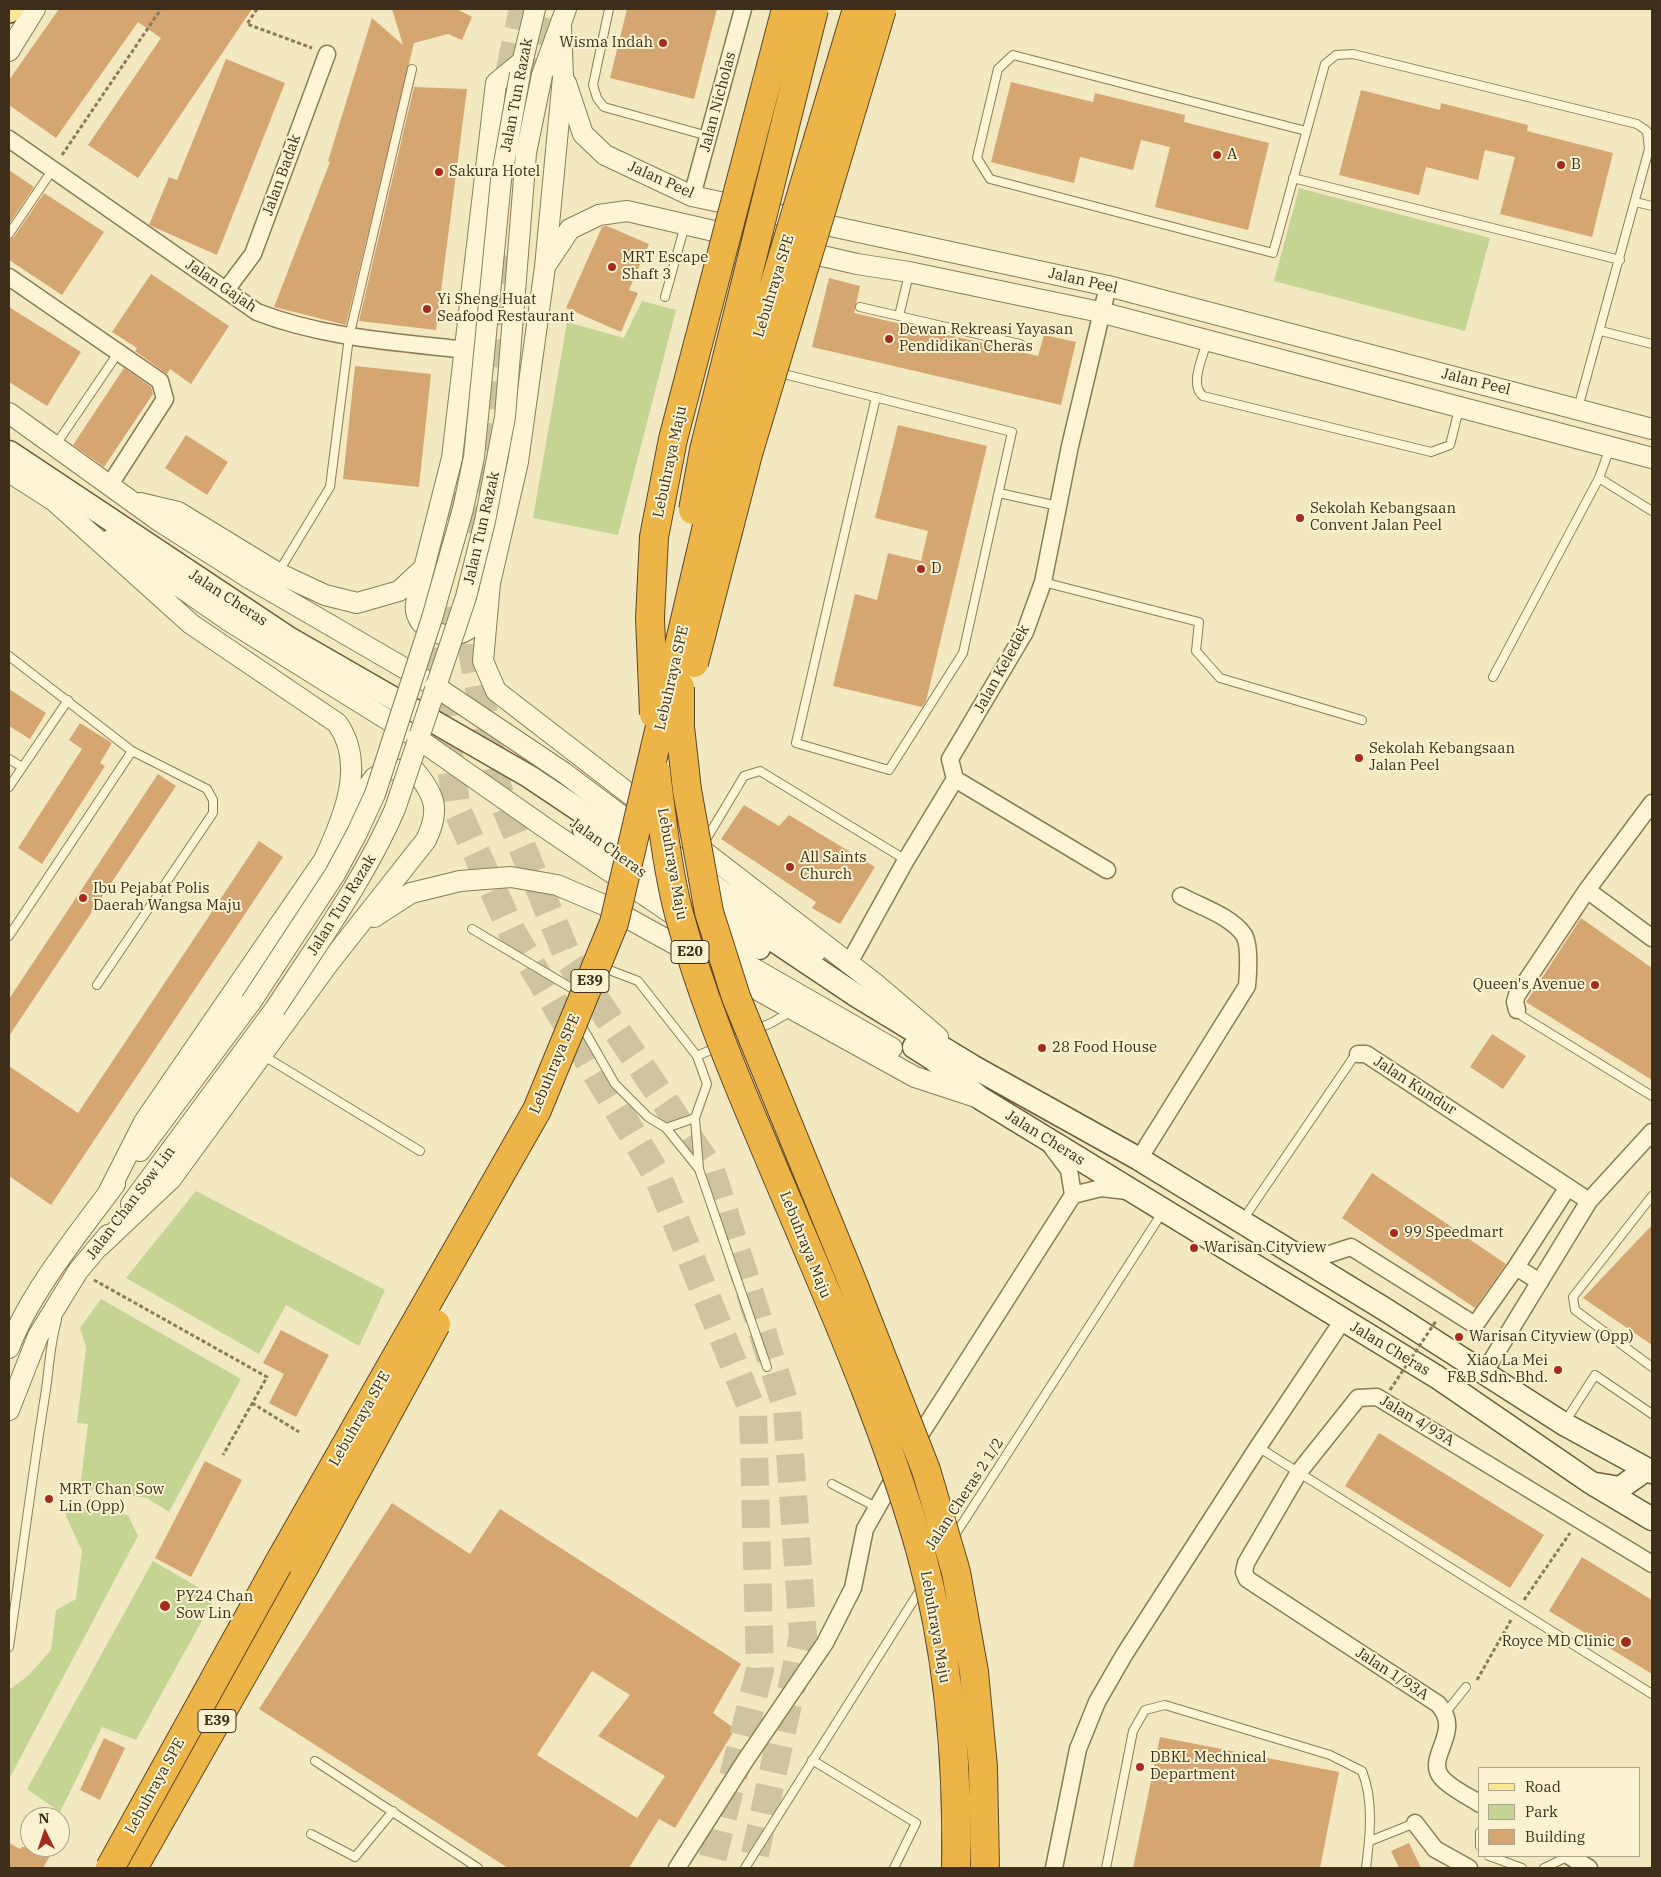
<!DOCTYPE html>
<html>
<head>
<meta charset="utf-8">
<style>
	body { margin:0 }
	#map { position:relative; width:1661px; height:1877px; overflow:hidden; background:#f3e9c1; font-family:"IBM Plex Serif",serif }
	canvas { display:block }
	.frame { position:absolute; inset:0; border:10px solid #3d2f1c; pointer-events:none }
	.legend { position:absolute; left:1478px; top:1767px; width:162px; height:90px; box-sizing:border-box; background:#faf2d1; border:1px solid #aea489; margin:0; padding:6px 9px; list-style:none; font-size:15px; color:#3d2f1c }
	.legend li { display:flex; align-items:center; gap:10px; height:25px }
	.legend b { width:25px; border:1px solid #aea489 }
	.north { position:absolute; left:20px; top:1807px; width:50px; height:50px; box-sizing:border-box; background:#faf2d1; border:1px solid #aea489; border-radius:50%; rotate:356deg; font-size:14px; font-weight:700; line-height:20px; text-align:center; color:#3d2f1c }
	.north::after { content:''; display:block; margin:auto; width:18px; height:22px; background:#a62b1e; clip-path:polygon(50% 0,100% 100%,50% 72%,0 100%) }
</style>
</head>
<body>
<div id="map">
<canvas width="1661" height="1877"></canvas>
<div class="frame"></div>
<ul class="legend">
<li><b style="height:6px;background:#fbe694"></b>Road</li>
<li><b style="height:14px;background:#c5d393"></b>Park</li>
<li><b style="height:14px;background:#d6a672"></b>Building</li>
</ul>
<div class="north">N</div>
</div>
<script>
const c = document.querySelector('canvas').getContext('2d');
c.lineJoin = 'round';
function fillPath(path, color) { c.fillStyle = color; c.fill(path, 'evenodd'); }
function stroke(path, color, width, dash) { c.strokeStyle = color; c.lineWidth = width; c.lineCap = dash ? 'butt' : 'round'; c.setLineDash(dash || []); c.stroke(path); }
function write(font, color, halo, rows, align = 'center') {
  c.font = font + ' "IBM Plex Serif",serif'; c.lineWidth = 4; c.setLineDash([]); c.textBaseline = 'middle'; c.strokeStyle = halo; c.fillStyle = color; for (const [text, x, y, turn = 0] of rows) {
    c.save(); c.translate(x, y); c.rotate((+turn || 0) * Math.PI / 180); c.textAlign = isNaN(turn) ? turn : align; if (halo) c.strokeText(text, 0, 0); c.fillText(text, 0, 0); c.restore();
  }
}
fillPath(new Path2D(`
	M1299 188 1490 238 1465 331 1274 281Z
	M642 301 676 310 618 535 533 518 567 322 624 338Z
	M196 1191 385 1290 359 1346 286 1305 259 1354 126 1278Z
	M101 1299 241 1379 169 1512 147 1498 80 1488 88 1424 77 1423 86 1348 80 1328Z
	M66 1506 128 1515 138 1536 9 1779V1690L29 1675 51 1650 56 1610 76 1599 82 1551 66 1516Z
	M153 1561 215 1597 136 1740 102 1727 60 1812 27 1789Z`), '#c5d393');
fillPath(new Path2D(`
	M59 9H252L138 178 88 145 161 38 138 22 56 138 9 105V80Z
	M392 9H457L472 17 462 40 448 34 414 43 346 325 274 307 330 162 328 161 372 18 403 45Z
	M627 9H717L694 99 610 78Z
	M226 59 285 83 217 255 149 225 169 177 177 180Z
	M1011 82 1093 102 1095 93 1185 115 1184 122 1269 143 1248 230 1155 207 1170 147 1141 140 1133 170 1080 157 1074 183 991 162Z
	M414 87 467 89 436 330 359 321Z
	M1361 90 1440 110 1441 103 1528 125 1527 131 1613 153 1592 237 1500 214 1515 157 1485 150 1478 180 1426 167 1419 195 1339 175Z
	M9 170 34 187 9 224Z
	M44 193 104 232 62 295 9 260V240L14 237Z
	M602 227 607 226 649 244 629 290 638 293 621 332 566 308Z
	M151 274 229 326 191 384 170 369 167 374 135 351 137 348 112 332Z
	M829 278 860 286 854 313 1038 356 1044 335 1076 342 1061 405 812 347Z
	M9 307 81 352 47 406 9 382Z
	M355 366 431 374 419 487 343 479Z
	M124 368 151 387 153 394 104 467 73 445Z
	M898 425 987 446 926 701 922 707 833 686 855 594 877 600 888 553 921 561 928 531 875 518Z
	M186 435 228 462 207 495 165 468Z
	M9 689 46 713 30 739 9 726Z
	M80 723 112 743 100 763 105 766 42 864 18 848 82 749 69 740Z
	M158 774 176 786 9 1036V999Z
	M744 805 779 826 789 815 875 867 840 924 812 908 816 902 721 839Z
	M259 841 283 857 51 1205 9 1176V1066L78 1113Z
	M1581 918 1652 968V1080L1526 1002Z
	M1492 1034 1526 1056 1503 1089 1470 1067Z
	M1372 1173 1506 1264 1475 1308 1342 1218Z
	M1652 1225V1345L1583 1298Z
	M281 1330 329 1355 296 1417 269 1403 284 1374 263 1363Z
	M1379 1433 1544 1535 1510 1588 1345 1486Z
	M205 1461 242 1480 191 1577 155 1558Z
	M392 1503 470 1554 500 1509 741 1664 713 1713 735 1729 675 1828 659 1819 629 1868H508L259 1709ZM592 1671 630 1695 598 1736 665 1776 637 1818 537 1755Z
	M1582 1557 1652 1600V1674L1549 1611Z
	M1160 1737 1339 1772 1320 1868H1133Z
	M104 1738 125 1748 100 1800 80 1790Z
	M9 1843 20 1849 22 1847H55L43 1868H9Z
	M1409 1843 1421 1868H1399L1391 1851Z`), '#d6a672');
stroke(new Path2D(`
	M524 127 530 79 550 9
	M497 154 507 83 523 9
	M475 534 510 244
	M445 561 455 469
	M473 602V657L498 789 569 960 711 1170 787 1410 803 1636 752 1868
	M441 606 436 660 457 810 512 932 658 1177 753 1412 760 1670 710 1868`), '#cfc4a0', 28, [28, 14]);
const service = new Path2D(`
	M609 9 593 85 597 98 604 107 708 136
	M1306 131 1013 55 998 69 977 158 990 179 1273 253 1325 64 1336 55 1353 54 1637 124 1647 131 1649 149 1578 408
	M1293 178 1620 260
	M1635 202 1652 206
	M9 234 53 169
	M665 297 685 225
	M860 307 1020 344
	M899 316 909 274
	M1601 331 1652 344
	M1207 342C1203 356 1189 385 1203 396L1431 452 1450 445 1459 409
	M788 375 1012 432 963 653 889 770 796 743 876 397
	M55 446 118 353
	M1599 478 1652 511
	M999 493 1058 506
	M278 573 330 487 349 337 412 69
	M1043 582 1199 622 1196 651 1220 678 1362 720
	M9 656 132 751 207 789 213 800V813L97 985
	M1493 677 1599 478 1610 448
	M9 759 22 767
	M9 787 68 700
	M704 843 744 776 760 771 906 860
	M472 929 573 989
	M9 936 132 751
	M601 970 604 968 638 981 697 1056 707 1084 695 1118 699 1169 767 1367
	M1517 1010 1522 1016 1652 1096
	M580 1023 615 1084 648 1117 666 1128 695 1118
	M264 1056 420 1151
	M697 1056 771 1023 792 1011
	M666 1128 699 1169
	M1652 1196 1573 1297 1575 1310 1652 1367
	M1242 1221 1353 1058 1358 1054
	M1565 1422 1595 1375 1652 1414
	M1258 1447 1652 1694
	M832 1484 876 1507
	M953 1538 1162 1213
	M9 1647C21 1565 31 1484 44 1402 49 1375 49 1347 57 1320
	M1446 1712 1466 1687
	M812 1760 916 1823 894 1868
	M315 1761 478 1868
	M1480 1832V1846
	M311 1834 355 1857 393 1811
	M1370 1841 1415 1823
	M1489 1856 1522 1868
	M745 1868 922 1587
	M1106 1868 1133 1731 1145 1710 1165 1705 1330 1755 1362 1771C1374 1800 1370 1837 1366 1868
	M1544 1868 1569 1856`);
const minor = new Path2D(`
	M9 139 257 312C324 338 395 342 466 350
	M692 196 743 9
	M9 277 160 381 165 399 109 486
	M226 290 253 254 327 54
	M955 779 1107 870
	M1587 890 1652 938
	M848 965 906 860 955 779 950 759 1025 632 1043 582 1070 446 1108 286
	M1517 1010 1515 1002 1517 995 1587 890 1652 803
	M1358 1054H1366L1589 1201
	M1139 1159 1247 986C1248 975 1250 945 1244 935 1231 916 1201 907 1181 896
	M1073 1195 1101 1188 1127 1191
	M1308 1261 1351 1247 1475 1325 1516 1267 1540 1282
	M1516 1267 1568 1187
	M1484 1373 1589 1201 1652 1132
	M913 1446 1073 1195 1069 1170 1051 1146
	M1480 1804C1468 1796 1450 1788 1441 1777 1425 1756 1464 1732 1438 1704L1247 1579 1244 1572 1246 1563 1299 1472 1358 1398 1377 1397 1652 1564
	M1415 1823 1435 1849 1469 1868
	M1569 1856 1589 1868
	M677 1868 745 1761 825 1643 853 1588 865 1529 898 1471
	M1054 1868 1078 1749 1097 1702 1124 1655 1258 1447 1343 1320`);
const tertiary = new Path2D(`
	M561 26 563 77 545 267 518 462 490 583 483 661 496 691 877 985 938 1037
	M9 51 35 9
	M520 72 535 9
	M542 75 566 9
	M566 83 583 134 605 155 692 196 1108 286 1652 429
	M546 265 570 229 599 215 627 211 857 264 909 272 1100 312 1652 458
	M9 413 159 521 249 578 435 686
	M9 472 62 506
	M52 499 191 624 337 723C367 764 343 819 324 860L144 1122 107 1195
	M140 503 178 512 278 573 325 595 357 603 399 591 424 568
	M111 539 229 621 417 738
	M485 599C481 609 476 624 467 630 450 641 420 633 416 611 415 606 417 600 417 596L452 458 496 83 523 61
	M563 772 722 891 815 953
	M544 827 746 964 892 1048
	M374 917 411 893 460 881 511 877 557 885 604 905 915 1077 976 1097
	M140 1151 251 1002
	M131 1204 275 1009
	M100 1246 171 1179 329 963 426 840C440 811 436 796 415 771L388 769 374 778 346 817
	M9 1348C30 1292 79 1233 115 1184
	M9 1410 38 1336 78 1271 108 1235`);
const secondary = new Path2D(`
	M9 452 287 637 530 777 857 996 972 1066 1139 1159 1386 1310 1564 1424 1652 1472
	M584 830 650 879 759 948
	M914 1047 933 1059 980 1098 1437 1377 1590 1482 1652 1519
	M1596 1484 1620 1488 1647 1469`);
const primary = new Path2D(`
	M9 10 10 9`);
const motorway = new Path2D(`
	M133 1868 304 1567`);
stroke(service, '#8f7a56', 10);
stroke(minor, '#8f7a56', 19);
stroke(tertiary, '#8f7a56', 22);
stroke(secondary, '#715b39', 25);
stroke(primary, '#5c472a', 28);
stroke(motorway, '#5c472a', 30);
stroke(new Path2D(`
	M257 9 247 24 312 48
	M62 155 161 9
	M94 1280 267 1377 223 1455
	M252 1403 299 1432
	M1524 1600 1570 1533
	M1477 1680 1511 1620`), '#8f7a56', 3, [4, 2.5]);
stroke(service, '#fdf5d5', 8);
stroke(minor, '#fdf5d5', 16);
stroke(tertiary, '#fdf5d5', 20);
stroke(secondary, '#fdf5d5', 22);
stroke(primary, '#fbe694', 25);
stroke(motorway, '#edb547', 28);
const tertiaryBridge = new Path2D(`
	M435 686 563 772
	M417 738 544 827
	M251 1002 335 874 357 833 375 794 432 618 463 509 474 457 501 180 520 74
	M275 1009C318 943 364 880 395 809L466 597 485 521 505 417 526 153 542 75`);
const motorwayBridge = new Path2D(`
	M693 510 704 450 814 9
	M694 663 748 454 882 9
	M680 687V727L687 790 709 912 736 997 850 1276 926 1470 956 1572 974 1672 983 1767 985 1868
	M654 714 650 618 654 537 673 439 786 9
	M656 772C662 819 667 868 679 914 700 991 729 1063 760 1136 816 1271 880 1408 920 1549 949 1653 958 1761 956 1868
	M304 1567 436 1324
	M110 1868 281 1559 537 1110 614 923 725 449 857 9`);
stroke(tertiaryBridge, '#8f7a56', 22, []);
stroke(motorwayBridge, '#5c472a', 30, []);
stroke(new Path2D(`
	M1390 1390 1436 1321`), '#8f7a56', 3, [4, 2.5]);
stroke(tertiaryBridge, '#fdf5d5', 20);
stroke(motorwayBridge, '#edb547', 28);
for (const [x, y, r, color] of [
	[663,43,5,"#a62b1e"],
	[1217,155,5,"#a62b1e"],
	[1561,165,5,"#a62b1e"],
	[439,172,5,"#a62b1e"],
	[612,267,5,"#a62b1e"],
	[427,309,5,"#a62b1e"],
	[889,339,5,"#a62b1e"],
	[1300,518,5,"#a62b1e"],
	[921,569,5,"#a62b1e"],
	[1359,758,5,"#a62b1e"],
	[790,867,5,"#a62b1e"],
	[83,898,5,"#a62b1e"],
	[1595,985,5,"#a62b1e"],
	[1042,1048,5,"#a62b1e"],
	[1394,1233,5,"#a62b1e"],
	[1194,1248,5,"#a62b1e"],
	[1459,1337,5,"#a62b1e"],
	[1558,1370,5,"#a62b1e"],
	[49,1499,5,"#a62b1e"],
	[165,1606,6,"#a62b1e"],
	[1626,1642,6,"#a62b1e"],
	[1140,1767,5,"#a62b1e"]
]) { const dot = new Path2D(); dot.arc(x, y, r, 0, 2 * Math.PI); c.fillStyle = color; c.fill(dot); stroke(dot, '#faf2d1', 2); }
for (const [x, y, w] of [
	[690,952,38],
	[590,981,38],
	[217,1721,38]
]) { const box = new Path2D(); box.roundRect(x - w / 2, y - 11.5, w, 23, 4); c.fillStyle = '#faf2d1'; c.fill(box); stroke(box, '#3d2f1c', 1); }
write('bold 14px', '#3d2f1c', null, [
	["E20",690,952],
	["E39",590,981],
	["E39",217,1721]
]);
write('15px', '#3d2f1c', '#faf2d1', [
	["Wisma Indah",653,43,"right"],
	["A",1227,155],
	["B",1571,165],
	["Sakura Hotel",449,172],
	["MRT Escape",622,258],
	["Shaft 3",622,275],
	["Yi Sheng Huat",437,300],
	["Seafood Restaurant",437,317],
	["Dewan Rekreasi Yayasan",899,330],
	["Pendidikan Cheras",899,347],
	["Sekolah Kebangsaan",1310,509],
	["Convent Jalan Peel",1310,526],
	["D",931,569],
	["Sekolah Kebangsaan",1369,749],
	["Jalan Peel",1369,766],
	["All Saints",800,858],
	["Church",800,875],
	["Ibu Pejabat Polis",93,889],
	["Daerah Wangsa Maju",93,906],
	["Queen's Avenue",1585,985,"right"],
	["28 Food House",1052,1048],
	["99 Speedmart",1404,1233],
	["Warisan Cityview",1204,1248],
	["Warisan Cityview (Opp)",1469,1337],
	["Xiao La Mei",1548,1361,"right"],
	["F&B Sdn. Bhd.",1548,1378,"right"],
	["MRT Chan Sow",59,1490],
	["Lin (Opp)",59,1507],
	["PY24 Chan",176,1597],
	["Sow Lin",176,1614],
	["Royce MD Clinic",1615,1642,"right"],
	["DBKL Mechnical",1150,1758],
	["Department",1150,1775]
], 'left');
write('15px', '#3d2f1c', '#faf2d1', [
	["Jalan Tun Razak",517,95,-79],
	["Jalan Nicholas",718,102,-75],
	["Jalan Badak",282,175,-70],
	["Jalan Peel",661,180,24],
	["Jalan Peel",1083,281,13],
	["Jalan Gajah",221,286,34],
	["Lebuhraya SPE",774,286,-73],
	["Jalan Peel",1476,382,14],
	["Lebuhraya Maju",670,462,-78],
	["Jalan Tun Razak",482,528,-77],
	["Jalan Cheras",228,598,33],
	["Jalan Keledek",1002,669,-61],
	["Lebuhraya SPE",672,678,-77],
	["Jalan Cheras",608,848,36],
	["Lebuhraya Maju",672,864,80],
	["Jalan Tun Razak",342,905,-58],
	["Lebuhraya SPE",555,1064,-67],
	["Jalan Kundur",1415,1086,33],
	["Jalan Cheras",1045,1138,32],
	["Jalan Chan Sow Lin",131,1203,-53],
	["Lebuhraya Maju",805,1245,68],
	["Jalan Cheras",1390,1349,31],
	["Lebuhraya SPE",360,1419,-60],
	["Jalan 4/93A",1417,1421,31],
	["Jalan Cheras 2 1/2",965,1494,-57],
	["Lebuhraya Maju",935,1627,80],
	["Jalan 1/93A",1392,1674,33],
	["Lebuhraya SPE",155,1786,-61]
]);
</script>
</body>
</html>
